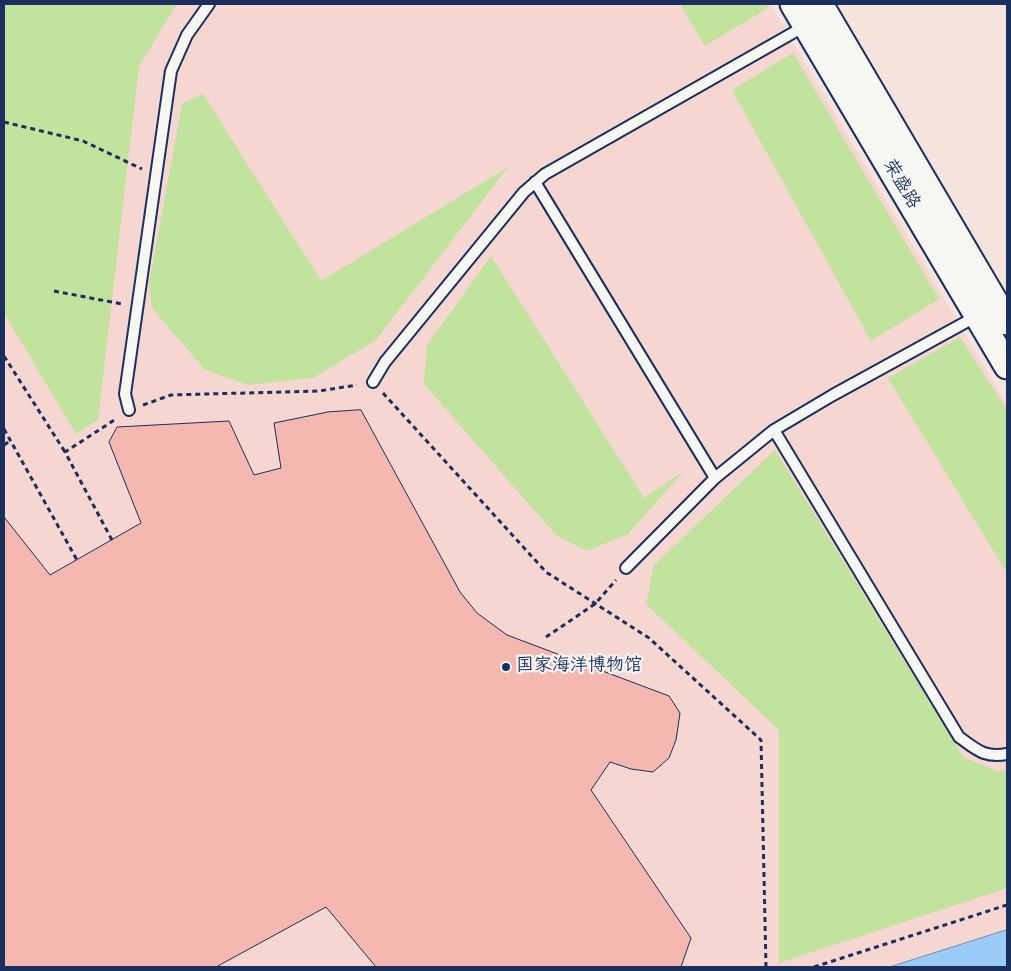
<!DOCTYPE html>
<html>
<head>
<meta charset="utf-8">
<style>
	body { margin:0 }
	#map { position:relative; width:1011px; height:971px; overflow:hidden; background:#f5e3de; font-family:"Indie Flower",sans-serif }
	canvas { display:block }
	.frame { position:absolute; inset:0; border:5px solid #1b2f5e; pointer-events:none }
</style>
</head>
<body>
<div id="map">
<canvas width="1011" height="971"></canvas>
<div class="frame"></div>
</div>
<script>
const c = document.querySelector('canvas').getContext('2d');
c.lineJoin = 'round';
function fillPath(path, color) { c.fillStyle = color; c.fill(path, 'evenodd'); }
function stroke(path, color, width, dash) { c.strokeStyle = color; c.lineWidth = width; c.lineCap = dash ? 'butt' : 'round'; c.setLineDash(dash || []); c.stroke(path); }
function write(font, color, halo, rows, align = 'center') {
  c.font = font + ' "Indie Flower","LXGW WenKai TC",sans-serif'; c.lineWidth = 4.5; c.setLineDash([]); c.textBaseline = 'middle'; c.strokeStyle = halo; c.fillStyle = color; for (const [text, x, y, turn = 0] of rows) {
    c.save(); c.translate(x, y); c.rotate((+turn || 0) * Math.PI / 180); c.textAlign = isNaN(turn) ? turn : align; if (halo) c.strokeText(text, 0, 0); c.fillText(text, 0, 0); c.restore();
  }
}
fillPath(new Path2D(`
	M4 4H770L1007 405V930L890 967H4Z`), '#f5d6d0');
fillPath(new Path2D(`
	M4 4H177L139 66 98 420 76 434 4 313Z
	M680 4H765L768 8 705 46Z
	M793 53 939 299 871 341 732 90Z
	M203 94 321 281 508 167 376 340 313 378 248 385 205 370 152 308 149 284 182 104Z
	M491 256 644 498 684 471 628 534 587 551 556 535 424 384 427 345Z
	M960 337 1007 410V573L888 378Z
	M775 450 964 758 1001 772 1007 769V888L779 963V730L646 604 654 565Z`), '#c1e39d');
const water = new Path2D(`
	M1007 930V967H890Z`);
fillPath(water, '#9bcbf7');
stroke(water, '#688dba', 1);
const building = new Path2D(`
	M361 410 460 592 477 613 507 635 669 696 680 713 676 740 669 758 653 772 631 769 610 762 591 790 691 938 681 967H376L326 907 216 967H4V517L50 575 141 523 109 442 117 427 229 421 254 475 281 468 274 423 328 412Z`);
fillPath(building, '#f4b8b0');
stroke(building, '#1b2f5e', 1);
const service = new Path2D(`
	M535 182 715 478
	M373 382 385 362 524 192 545 174 805 26
	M129 410 125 394 171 71 187 35 209 4
	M774 430 959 737C977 750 984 758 1007 754
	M626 568 715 478 774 430 833 395 977 316`);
const tertiary = new Path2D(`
	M793 4 1007 366
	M820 4 1007 322`);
stroke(service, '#1b2f5e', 14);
stroke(tertiary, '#1b2f5e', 29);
stroke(new Path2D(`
	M4 122 83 141 142 169
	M54 291 122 304
	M4 356 65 452
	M383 393 546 572 649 638 761 740 766 967
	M143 405 171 395 319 391 357 385
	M4 429 77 560
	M4 445 10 441
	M112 540 65 452 116 419
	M546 637 595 604 616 580
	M814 967 1007 905`), '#1b2f5e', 3, [5, 4]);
stroke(service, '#f6f6f2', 10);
stroke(tertiary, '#f6f6f2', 25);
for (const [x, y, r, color] of [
	[506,667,5,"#1b2f5e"]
]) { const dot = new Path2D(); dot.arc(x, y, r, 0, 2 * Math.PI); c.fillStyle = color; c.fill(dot); stroke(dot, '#f6f6f2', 2); }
write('18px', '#1b2f5e', '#f6f6f2', [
	["荣盛路",900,185,59]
]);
write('18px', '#1b2f5e', '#f6f6f2', [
	["国家海洋博物馆",516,667]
], 'left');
</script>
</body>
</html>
